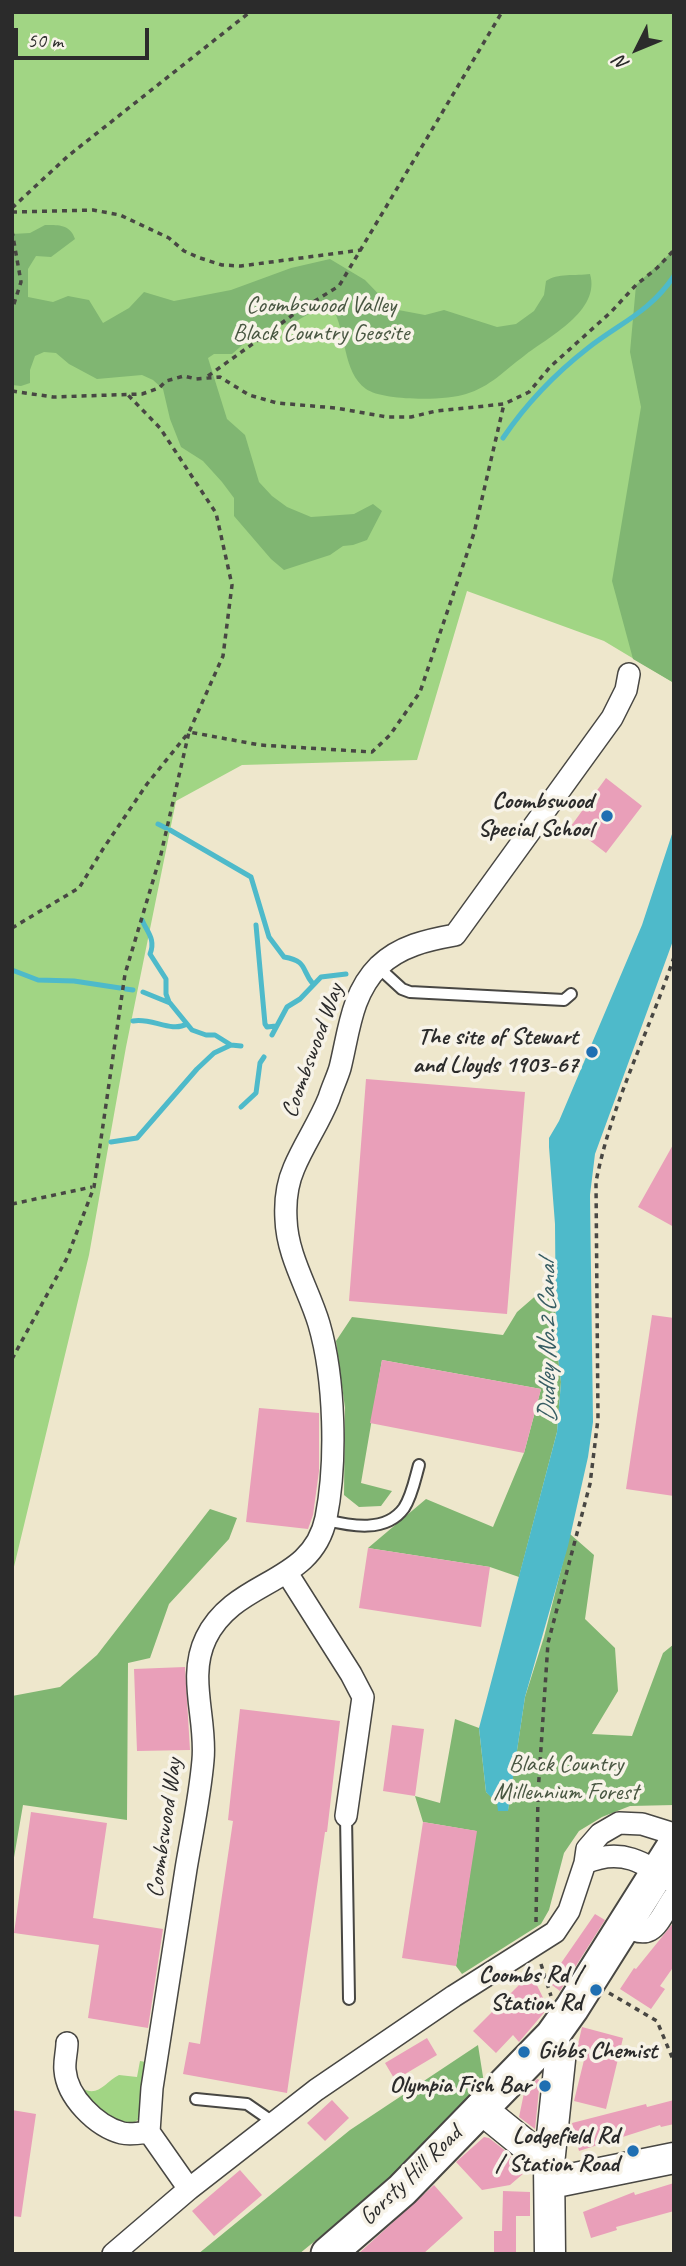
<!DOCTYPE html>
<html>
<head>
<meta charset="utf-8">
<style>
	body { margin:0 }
	#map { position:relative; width:686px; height:2266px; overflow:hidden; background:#eee7cc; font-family:Caveat,sans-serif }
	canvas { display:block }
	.frame { position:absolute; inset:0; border:14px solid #2b2b2b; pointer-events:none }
	.north { position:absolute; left:602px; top:14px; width:70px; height:70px; -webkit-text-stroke:5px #f7f3e8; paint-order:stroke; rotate:227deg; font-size:19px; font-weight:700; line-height:28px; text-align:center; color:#2b2b2b }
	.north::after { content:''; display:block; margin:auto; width:24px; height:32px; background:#2b2b2b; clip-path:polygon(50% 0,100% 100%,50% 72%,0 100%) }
	.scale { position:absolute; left:14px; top:28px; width:135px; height:32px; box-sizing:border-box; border:4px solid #2b2b2b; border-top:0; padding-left:9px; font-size:21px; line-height:24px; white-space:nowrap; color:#2b2b2b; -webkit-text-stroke:5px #f7f3e8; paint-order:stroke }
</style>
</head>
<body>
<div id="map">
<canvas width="686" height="2266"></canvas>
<div class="frame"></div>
<div class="north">N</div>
<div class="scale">50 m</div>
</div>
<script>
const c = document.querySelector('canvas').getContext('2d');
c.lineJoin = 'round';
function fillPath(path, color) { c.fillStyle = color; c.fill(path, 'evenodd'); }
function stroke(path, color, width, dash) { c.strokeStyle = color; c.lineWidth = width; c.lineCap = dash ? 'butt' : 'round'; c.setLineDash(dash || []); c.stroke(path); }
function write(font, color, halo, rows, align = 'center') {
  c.font = font + ' Caveat,sans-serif'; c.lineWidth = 7; c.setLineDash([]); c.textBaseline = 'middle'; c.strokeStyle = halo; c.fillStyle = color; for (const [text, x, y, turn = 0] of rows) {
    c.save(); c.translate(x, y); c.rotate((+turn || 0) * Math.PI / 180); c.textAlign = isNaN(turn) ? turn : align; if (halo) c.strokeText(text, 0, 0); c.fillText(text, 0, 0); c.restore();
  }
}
fillPath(new Path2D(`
	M12 12H674V683L604 641 467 591 417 760 242 765 176 801 126 1047 89 1255 12 1575Z
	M140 2061 146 2062 140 2118 131 2125C106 2116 96 2110 82 2088 98 2098 105 2082 119 2075L137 2077Z`), '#a1d584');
fillPath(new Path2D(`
	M45 225C58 225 70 224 75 239L51 257 36 256 28 269V297L53 302 68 296 89 300 103 323 129 308 144 292 174 301 231 290 291 268 330 259 365 280 393 309 425 315 444 310 497 327 516 324 534 311 544 295 546 281C557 273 576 276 590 274 601 311 548 337 524 356 505 370 490 387 466 394 446 401 383 401 366 389 342 372 347 332 332 307L319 308 293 323 271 327 254 335 232 354H214L208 358 227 419 245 435 259 482 272 496 287 507 311 517 354 514 373 504 382 511 367 540 353 545 343 546 330 555 284 570 271 559 234 516V498L222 482 203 461 181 447 170 419 163 389 153 380 142 375 97 379 69 364 56 353 44 352 35 356 30 370V383L21 386 12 385V234L30 233Z
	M674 250V683L633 659 612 581 641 407 630 352 636 285Z
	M555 1279 556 1340 561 1382 557 1432 519 1577 490 1567 368 1548 426 1499 493 1527 524 1453 541 1389 382 1360 361 1483 392 1491 381 1506 359 1507 344 1495 345 1408 336 1341 352 1317 503 1335 517 1312Z
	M210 1509 237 1518 229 1539 169 1604 150 1658 128 1663 127 1820 23 1805 12 1869V1696L60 1687 97 1655Z
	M570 1534 594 1555 585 1619 615 1648 618 1691 592 1734 632 1736 663 1653 674 1644V1805L630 1806 602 1817 579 1831 564 1853 549 1910 541 1924 462 1974 456 1966 476 1831 423 1822 415 1796 440 1803 455 1719 479 1728 486 1792 508 1810 525 1697 544 1637Z
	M478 2045 484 2083 435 2143 299 2254H198L350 2130Z`), '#80b672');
fillPath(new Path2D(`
	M674 828V938L595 1154 590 1195 593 1422 588 1457 568 1546 525 1697 508 1811H498L497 1803 486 1792 479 1728 557 1432 561 1382 556 1340 555 1224 549 1147V1138L559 1121 642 925Z`), '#4ebaca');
stroke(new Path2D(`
	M503 438C526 404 556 373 588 348 620 323 650 312 674 276
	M158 824 166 828
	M170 830 251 877 269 937 284 957C308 961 301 970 313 984
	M142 920C147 932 156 939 150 954L166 979V994L169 1002
	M256 925 265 1024 267 1027 276 1026
	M12 970 38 980 74 981 120 988
	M126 989 133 990
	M143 992 170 1003 192 1030 206 1035H215L231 1045 241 1046
	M133 1021C151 1017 171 1033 187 1024
	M272 1035 287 1007 300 999 321 977 346 974
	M241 1107 256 1093 260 1063 264 1057
	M111 1142 137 1138 197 1069 214 1053 231 1045`), '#4ebaca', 5);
fillPath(new Path2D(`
	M606 778 642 806 606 853 571 826Z
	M366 1079 525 1092 507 1314 349 1301Z
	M674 1143V1227L638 1207Z
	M652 1315 674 1318V1496L626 1489Z
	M382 1360 541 1389 524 1453 370 1423Z
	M259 1408 319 1413V1471L313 1515 308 1529 246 1522Z
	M368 1548 490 1567 481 1627 359 1608Z
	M185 1667 190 1750 137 1751 134 1669Z
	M240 1709 340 1721 327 1832H325L287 2093 183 2074 189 2042 200 2044 233 1821 228 1820Z
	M392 1725 424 1729 415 1796 383 1791Z
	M31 1812 107 1823 93 1918 163 1929 148 2028 88 2018 99 1945 14 1933Z
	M423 1822 477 1831 456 1966 402 1958Z
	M595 1914 605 1920 560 1991 548 1982Z
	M674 1922V1966L660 1986 665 1989 651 2009 620 1989 634 1968 636 1969Z
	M531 1973 548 2008 519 2042 513 2035 496 2053 473 2031Z
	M582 2027 623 2038 606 2109 574 2101 585 2056 576 2053Z
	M427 2038 437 2055 395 2080 385 2063Z
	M537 2079 540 2080 535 2129 519 2117 524 2093Z
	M332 2100 349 2118 325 2141 307 2123Z
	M674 2100V2124L661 2127 660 2125 579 2151 572 2123 646 2104 647 2107Z
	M12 2110 36 2114 21 2217 12 2216Z
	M484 2137 489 2138 507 2152 524 2173 510 2185 482 2190 456 2162Z
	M240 2170 262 2195 214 2236 192 2211Z
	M674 2183V2211L616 2227 617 2230 591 2238 583 2212 634 2192 635 2195Z
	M434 2185 463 2218 423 2254H358Z
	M503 2191 530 2192V2216H516V2254H494V2231H502Z`), '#e99fb9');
const lane = new Path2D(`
	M378 967 402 989 410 992 564 1000 571 994
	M326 1520C351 1526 386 1533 404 1508 412 1496 415 1479 419 1465
	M346 1816 349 1999
	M196 2099 247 2104 273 2122`);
const street = new Path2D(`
	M287 1573 351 1674 363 1697 346 1816
	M585 1863C621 1847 644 1862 674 1883
	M624 1925C654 1944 658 1920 674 1897
	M67 2043C67 2051 64 2062 65 2070 67 2097 96 2126 122 2133 130 2135 141 2133 149 2132
	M189 2189 149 2132 152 2088C163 2015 174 1942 186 1869 192 1833 200 1796 203 1760 207 1719 187 1677 206 1638 235 1578 312 1586 326 1518 337 1463 335 1379 319 1324 309 1290 287 1256 286 1219 285 1202 287 1184 294 1168 304 1144 319 1123 329 1098 332 1088 337 1078 340 1068 349 1032 351 994 379 966 400 946 427 940 455 935L612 718 626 690 629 674
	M113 2254 189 2189 316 2090 454 1996 555 1932 569 1911 585 1863 587 1849 600 1834 619 1823 642 1824 674 1834`);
const secondary = new Path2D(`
	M480 2108 549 2164
	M551 2183 674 2158
	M550 2254 549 2164 560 2060 552 2036`);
const primary = new Path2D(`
	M328 2254 402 2190 552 2036 572 2008 674 1846`);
stroke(lane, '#484743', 14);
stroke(street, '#484743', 24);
stroke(secondary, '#484743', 33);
stroke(primary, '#484743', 37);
stroke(new Path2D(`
	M12 208 68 156 250 12
	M12 212 93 210 120 215 169 238 184 251 200 258 222 265 241 266 361 250
	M12 231 21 282 12 310
	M208 376 297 312 339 286 502 12
	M12 391 53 397 142 394 159 388 166 381 184 376 196 379 220 377 249 395 277 403 336 408 387 417H411L436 411 504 404 529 392 550 367 611 312 636 285 657 268 674 250
	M12 928 79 888 103 849 147 784 189 732 223 656 232 585 216 513 160 428 128 395
	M12 1204 92 1187
	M12 1359 67 1258 94 1187 125 974 161 854 189 732 260 745 372 752 390 735 420 692 474 533 504 404
	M536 1922 538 1793 548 1643 590 1484 598 1419 596 1182C611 1104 649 1032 674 957
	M541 1964 551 1996
	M609 1993 657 2021 674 2062`), '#484743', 3.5, [5, 5]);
stroke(lane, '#fff', 10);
stroke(street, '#fff', 21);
stroke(secondary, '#fff', 30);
stroke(primary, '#fff', 33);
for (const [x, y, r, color] of [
	[607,816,7,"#1f6fb2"],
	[592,1052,7,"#1f6fb2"],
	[596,1990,7,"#1f6fb2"],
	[524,2052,7,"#1f6fb2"],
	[545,2086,7,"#1f6fb2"],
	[633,2151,7,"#1f6fb2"]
]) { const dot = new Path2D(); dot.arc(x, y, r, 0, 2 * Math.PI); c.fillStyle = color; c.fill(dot); stroke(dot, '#f7f3e8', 2.5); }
write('24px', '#485641', '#f7f3e8', [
	["Coombswood Valley",321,306],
	["Black Country Geosite",321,334],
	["Black Country",566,1765],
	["Millennium Forest",566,1793]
]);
write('bold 24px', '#2b2b2b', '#f7f3e8', [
	["Coombswood",593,802],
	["Special School",593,830],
	["The site of Stewart",578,1038],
	["and Lloyds 1903-67",578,1066],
	["Coombs Rd /",582,1976],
	["Station Rd",582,2004],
	["Gibbs Chemist",538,2052,"left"],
	["Olympia Fish Bar",531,2086],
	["Lodgefield Rd",619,2137],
	["/ Station Road",619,2165]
], 'right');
write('24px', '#2b2b2b', '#f7f3e8', [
	["Coombswood Way",313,1051,-70],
	["Coombswood Way",165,1828,-82],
	["Gorsty Hill Road",411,2176,-44]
]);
write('italic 26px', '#375d63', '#f7f3e8', [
	["Dudley No.2 Canal",548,1342,-90]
]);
</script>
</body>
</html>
